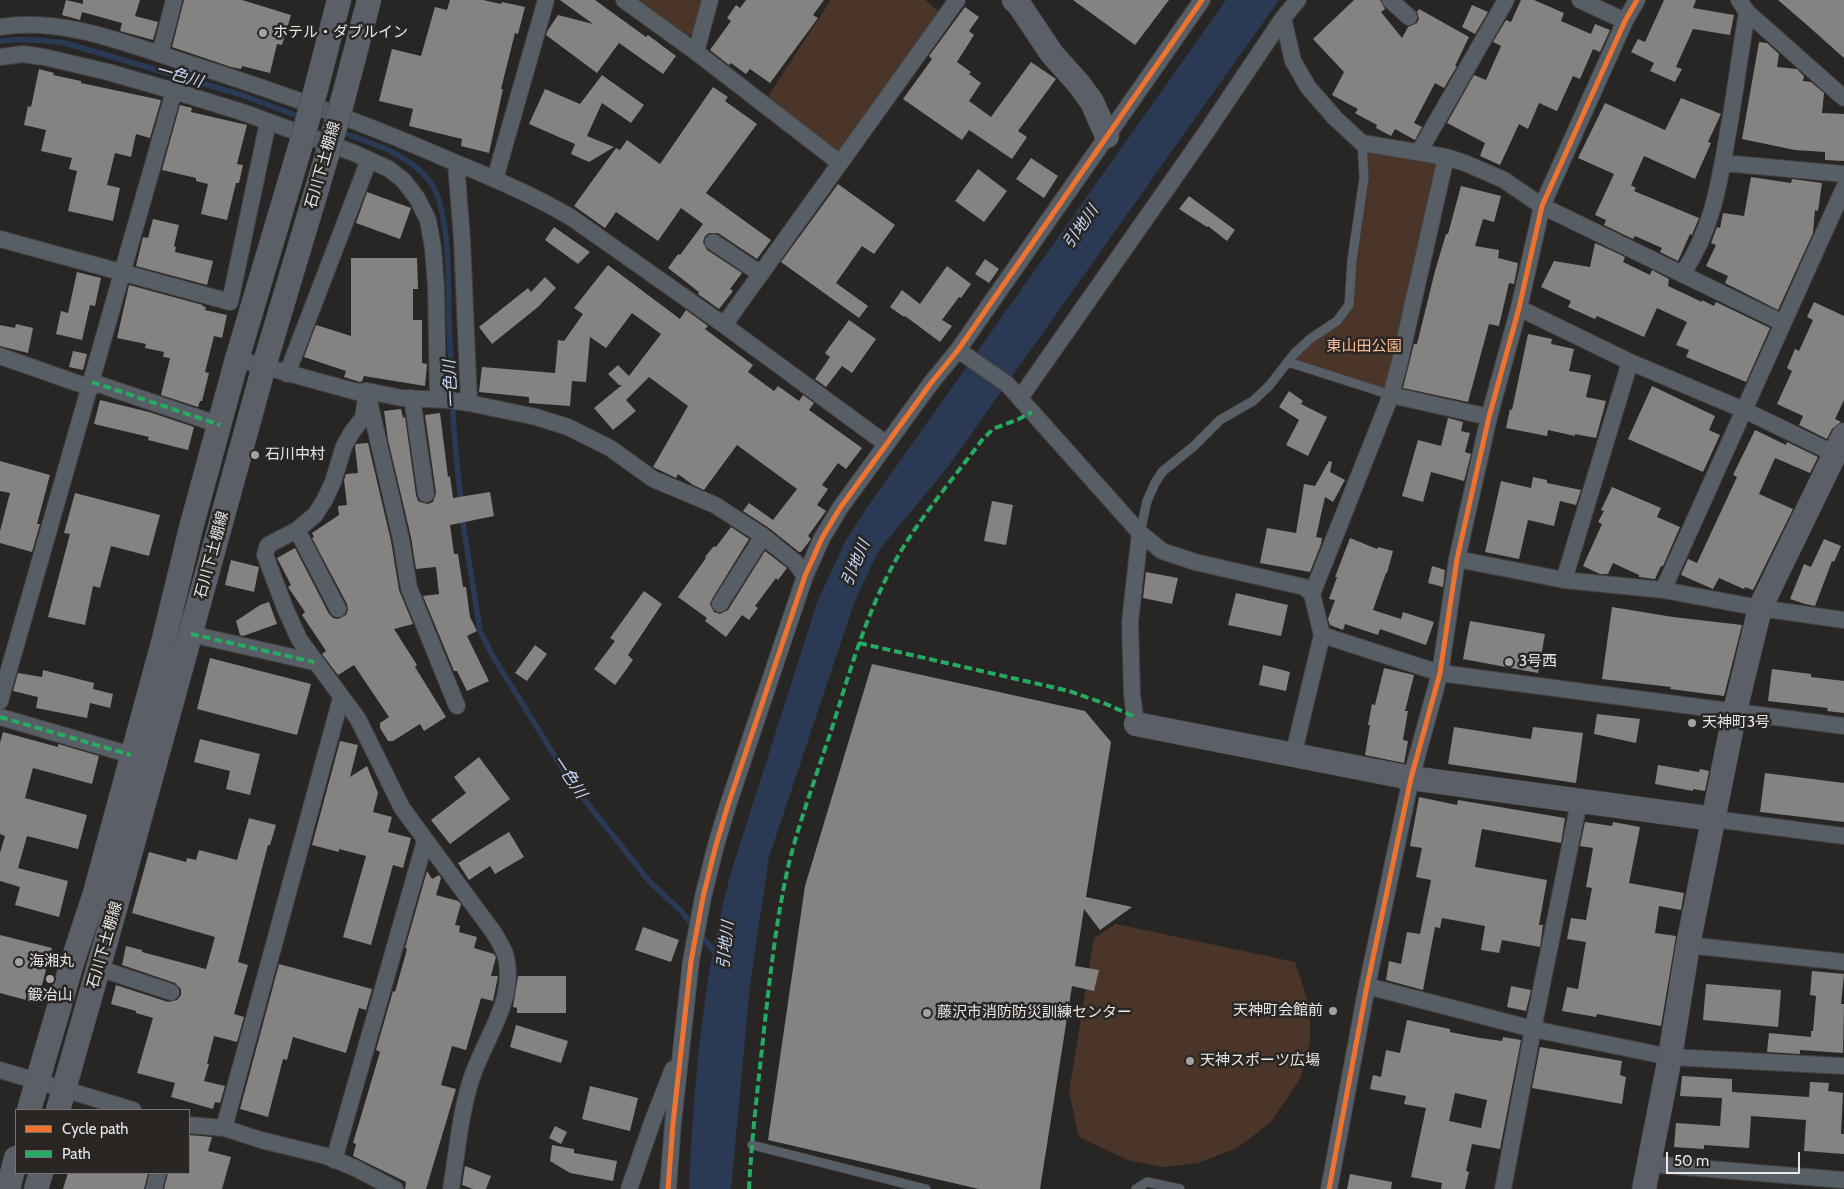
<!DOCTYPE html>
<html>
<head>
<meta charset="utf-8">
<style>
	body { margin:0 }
	#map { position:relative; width:1844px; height:1189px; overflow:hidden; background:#282625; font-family:Cabin,sans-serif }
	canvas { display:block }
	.legend { position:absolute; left:15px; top:1109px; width:175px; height:65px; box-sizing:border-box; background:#292624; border:1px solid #767372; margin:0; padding:6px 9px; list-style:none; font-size:15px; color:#e9e7e6 }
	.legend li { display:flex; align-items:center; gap:10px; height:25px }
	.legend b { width:25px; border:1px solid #767372 }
	.scale { position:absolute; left:1666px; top:1152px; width:134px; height:22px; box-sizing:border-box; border:2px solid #e9e7e6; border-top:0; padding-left:6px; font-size:15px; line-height:18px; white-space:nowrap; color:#e9e7e6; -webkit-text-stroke:4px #292624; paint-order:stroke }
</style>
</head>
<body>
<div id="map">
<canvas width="1844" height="1189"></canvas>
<ul class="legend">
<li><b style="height:6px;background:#ef722f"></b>Cycle path</li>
<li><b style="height:6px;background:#26ab63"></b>Path</li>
</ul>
<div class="scale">50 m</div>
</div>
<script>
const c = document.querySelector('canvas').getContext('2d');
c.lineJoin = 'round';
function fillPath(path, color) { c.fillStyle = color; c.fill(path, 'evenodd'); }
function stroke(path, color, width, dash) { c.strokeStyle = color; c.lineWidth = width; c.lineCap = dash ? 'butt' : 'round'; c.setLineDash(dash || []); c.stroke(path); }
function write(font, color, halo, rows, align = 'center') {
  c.font = font + ' Cabin,"Noto Sans JP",sans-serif'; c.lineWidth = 5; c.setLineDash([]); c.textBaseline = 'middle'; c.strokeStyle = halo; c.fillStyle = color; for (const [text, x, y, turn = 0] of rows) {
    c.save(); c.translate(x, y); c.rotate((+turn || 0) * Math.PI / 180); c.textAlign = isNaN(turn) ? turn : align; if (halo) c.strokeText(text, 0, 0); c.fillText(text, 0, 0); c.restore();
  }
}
fillPath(new Path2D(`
	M636 0H704L694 33 686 36Z
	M831 0H925L945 17 840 163 763 104Z
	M1362 143 1446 157 1391 395 1288 362 1344 312 1360 210Z
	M1116 924 1295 962 1310 1008V1042L1300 1079 1270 1123 1237 1148 1198 1163 1163 1167 1128 1160 1079 1137 1069 1092 1094 938Z`), '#4b3528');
fillPath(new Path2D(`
	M1226 0H1279L947 468 879 550 854 603 769 857 750 985 731 1189H689C694 1082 703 973 732 869L818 600 846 540 866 509Z`), '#2a3a55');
stroke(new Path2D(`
	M0 41C22 38 43 40 65 43L242 95 303 118
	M340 132C371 143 407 153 429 180 451 208 448 286 449 321 450 351 452 382 453 412 454 442 458 472 461 502
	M462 517 480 631 491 653 572 784 649 881 682 912 694 927
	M700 934 718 956`), '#2a3a55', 5.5);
fillPath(new Path2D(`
	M66 0 83 4V0H140L135 16 158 22 153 40 120 31 122 23 82 12 80 20 62 15Z
	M184 0H242L291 15 282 45 277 44 270 73 242 66 241 69 231 67 172 47Z
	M450 0H483L501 4 502 2 525 7 518 34 515 33 501 89H503L489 153 461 146 462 139 409 126 413 109 379 101 392 49 421 56 435 7 447 10Z
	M560 0H595L646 37 648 35 676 56 663 74 619 43 597 73 546 35 548 30 558 15 593 24Z
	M746 0H824L813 15 818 18 770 83 750 69 746 74 731 63 729 65 710 50 731 21 727 18 736 5 740 8Z
	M1073 0H1169L1135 45Z
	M1354 0H1380L1385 9 1381 12 1402 38 1408 27 1417 23 1419 19 1417 12 1419 9 1469 37 1455 66H1457L1444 88 1435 83 1414 123 1422 127 1415 140 1395 129 1391 136 1376 128 1377 125 1355 113 1358 109 1332 95 1344 72 1313 39Z
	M1521 0H1534L1564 13 1561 21 1591 34 1595 24 1610 30 1600 52 1593 49 1580 79 1573 76 1557 111 1539 103 1528 129 1519 124 1500 165 1480 156 1485 143 1447 123 1474 75 1486 80 1501 46 1493 42 1506 20 1511 22Z
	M1664 0H1696L1693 8 1734 15 1730 35 1693 29 1676 67 1682 69 1675 82 1650 71 1654 63 1631 52 1638 39 1645 42Z
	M1778 0H1844V58L1807 25Z
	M1472 5 1488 12 1475 34 1462 27Z
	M965 7 979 17 969 31 974 35 957 62 971 72 969 74 981 83 969 101 991 117 1031 62 1056 79 1018 131 1027 137 1012 159 969 130 962 140 903 99 932 59 929 56Z
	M1759 42 1767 43 1779 54 1777 67 1797 69 1804 76 1803 81 1811 82 1824 93 1822 113 1844 114V161L1825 160V152L1795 150 1742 139Z
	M39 69 54 73 53 75 81 81V83L161 100 150 138 136 134 131 157 115 153 107 185 120 188 113 221 68 211 77 171 69 169 72 158 41 151 46 130 24 125 28 106 31 107Z
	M602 75 644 105 631 123 602 103 587 136 614 147 589 162 571 154 575 144 529 124 545 89 580 104Z
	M713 87 728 97 725 101 757 124 706 193 771 240 757 259 718 233H709L705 236 703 242 707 250 742 273 730 289 733 291 719 309 698 294 699 292 668 268 678 254 680 255 703 224 681 208 658 241 616 212 605 228 574 206 616 148 620 150 627 140 660 164Z
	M1681 98 1721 114 1708 142 1711 143 1695 179 1644 156 1631 185 1636 188 1634 191 1699 218 1692 235 1690 234 1678 261 1660 252 1662 248 1635 236 1633 239 1604 225 1606 220 1595 215 1614 174 1578 158 1605 103 1665 130Z
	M180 105 192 108 191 112 247 125 237 164 243 165 239 183H236L227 220 201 214 208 184 196 181V178L162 170Z
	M1031 158 1058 176 1044 198 1016 179Z
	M978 169 1007 191 984 222 955 201Z
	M1751 177 1791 183 1792 179 1822 183 1818 211 1815 210 1813 233 1778 310 1725 283 1728 276 1706 266 1716 245 1711 243 1717 227 1720 228 1723 213 1744 216Z
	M838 184 895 225 874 254 862 246 836 283 868 306 859 318 781 262Z
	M1461 186 1501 196 1494 222 1483 219 1475 246 1499 250 1498 258 1518 263 1514 284 1509 283 1499 326 1489 324 1468 402 1403 388 1414 344H1417L1435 271 1446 234H1448Z
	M367 192 411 208 400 239 356 223Z
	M1189 196 1235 230 1227 241 1208 226 1207 227 1179 209Z
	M153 219 179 225 174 246 176 247 175 252 213 261 207 285 136 266 143 237 148 238Z
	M554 227 590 252 578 264 545 240Z
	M1595 243 1625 257 1623 262 1650 275 1652 270 1669 279 1668 286 1702 302V300L1714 306 1716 302 1770 328 1746 382 1686 357 1689 350 1676 345 1687 322 1657 308 1644 337 1597 316 1595 319 1568 307 1571 301 1541 287 1554 261 1590 267Z
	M351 258H417L418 289H413V320H422V363L427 364 425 386 364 376 362 381 360 382 344 377 346 371 304 357 316 325 351 336Z
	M985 259 999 269 989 283 975 274Z
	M608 265 680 319 686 310 708 326 705 329 753 365 748 372 774 391 778 386 799 401 803 395 814 403 809 410 862 448 846 469 838 463 822 485 828 489 817 505 826 511 808 536 811 539 801 552H799L769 528 743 511 749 503 773 520 797 489 737 445 704 490 693 485 678 474 676 478 653 467 688 406 649 377 626 400 636 411 613 430 594 408 622 385H619L608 374 618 365 629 376 661 334 632 313 606 348 590 337 586 382 572 381 570 406 529 403V397L479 392 482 367 555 373 558 340 564 341 583 314 574 308Z
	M947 266 971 284 961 298 959 297 942 320 952 326 940 342 905 316 904 317 890 307 902 290 920 304Z
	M77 272 101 278 95 306 90 305 82 340 56 334 61 311 68 313Z
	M545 277 556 288 538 307 492 344 479 327 528 288 531 292Z
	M129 285 203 305 202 306 206 307 205 310 227 315 222 338 214 336 205 372 209 373 202 401H200L198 407 161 395 170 358 163 357 164 352 145 348 146 344 117 338Z
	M1814 302 1844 316V400L1835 419 1841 422 1832 429 1827 439 1799 425 1803 416 1777 404 1792 371 1787 368 1795 349 1799 351 1813 320 1807 317Z
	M849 320 876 339 852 373 842 366 826 387 815 379 830 357 825 353Z
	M16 324 33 328 28 353 0 346V325L15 328Z
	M1528 334 1552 339 1551 344 1574 349 1569 371 1591 375 1586 397 1606 401 1596 438 1575 434V436L1548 430 1547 436 1506 428 1510 409 1512 410Z
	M73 351 87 354 83 370 69 367Z
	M1652 386 1715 416 1709 430 1720 435 1703 472 1628 439Z
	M1289 391 1303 401 1301 404 1327 417 1308 456 1286 445 1299 420 1279 407Z
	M100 400 149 412 194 427 188 450 148 440 149 437 94 424Z
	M401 409 403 418 405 417 416 495 418 501 423 503 428 504 433 502 436 493 425 415 440 413 448 477 450 476 453 498 490 492 494 516 450 525 454 554H458L463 587H466L470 617 477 631 467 636 489 681 467 691 457 671H454L423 596 439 594 436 567 416 569 411 537 388 440 384 411Z
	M1448 418 1463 422 1461 431 1470 433 1465 452 1471 454 1464 481 1431 472 1423 502 1402 496 1418 440 1441 446Z
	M1755 430 1786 445 1787 442 1818 457 1810 473 1775 458 1759 494 1793 509 1753 590 1745 587 1744 589 1719 578 1713 589 1681 575 1688 559 1697 563 1737 477 1733 475Z
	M368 443 391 541 399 590 413 624 394 629 417 665 415 667 446 717 424 731 420 724 393 741H388L380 728V723L389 717 354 665 338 675 322 654 326 651 302 615 305 612 288 587 291 585 277 558 295 548 329 614 333 618 338 619 346 615 348 610 347 604 312 538 314 537 312 533 339 515 338 506 347 505 344 480 346 474 358 473 355 447 356 444Z
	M0 461 50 475 37 524H40L32 552 0 543V531L10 493 0 491Z
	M1329 461 1332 462 1330 472 1345 480 1333 502 1325 497 1316 537 1322 538 1321 544 1310 572 1260 563 1267 528 1296 533 1304 484 1315 486Z
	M1533 477 1547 480V483L1581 490 1576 505 1560 501 1554 526 1528 520 1519 559 1485 552 1501 481 1531 488Z
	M1612 487 1661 508 1657 517 1680 527 1663 566H1661L1655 579 1639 577V575L1613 563 1608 574H1600L1583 566 1602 524 1598 522 1604 511 1601 510Z
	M75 493 160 515 149 556 111 546 100 588 93 586 85 625 48 617 70 534 64 533Z
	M992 501 1013 505 1006 545 984 541Z
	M731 527 749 539 712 599 710 604 714 612 720 614 728 610 765 551 787 568 778 580 776 578 755 606 758 608 749 620 742 615 726 637 705 621 707 618 678 597 706 558 705 557 714 546 716 547Z
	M1350 538 1377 549 1378 547 1393 551 1387 573H1386L1373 610 1401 619 1403 612 1434 622 1426 645 1380 629 1378 635 1345 624 1343 630 1330 625 1328 619 1335 600 1329 599 1337 577H1335Z
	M1824 539 1841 546 1834 562 1832 561 1815 606 1805 604 1790 599 1804 564 1811 567Z
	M231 560 259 567 254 592 225 585Z
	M1432 566 1445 570 1443 587 1428 583Z
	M1146 572 1178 578 1172 604 1143 598Z
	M644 591 662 604 628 655 633 660 615 685 594 669 615 641 610 638Z
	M1236 593 1288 605 1281 636 1228 625Z
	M269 602 277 624 243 636 240 635 236 621 260 605Z
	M1612 607 1673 617 1742 625 1724 696 1670 689 1671 687 1602 679Z
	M1470 621 1545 634 1538 673 1463 659Z
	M535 645 547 654 527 681 515 673Z
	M210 658 311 684 297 735 197 709Z
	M872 664 1085 711 1111 742 1086 897 1132 907 1100 930 1084 909 1075 966 1099 970 1094 991 1072 986 1040 1189H979L768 1140 805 886Z
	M1263 665 1290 672 1286 691 1259 685Z
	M1384 668 1414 675 1405 711H1408L1403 740 1408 741 1404 763 1365 755 1370 725H1368L1372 704 1375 705Z
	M1772 669 1811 674V677L1844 681V713L1827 711 1828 708 1768 701Z
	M43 670 94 683 93 689 113 694 110 708 90 703 87 718 36 708 38 697 13 691 18 673 42 677Z
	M1597 714 1640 719 1636 743 1594 734Z
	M1454 727 1531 739 1533 727 1583 733 1576 783 1448 764Z
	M3 732 58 747V744L99 756 92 784 33 768 25 798 87 815 78 849 27 836 18 868 68 881 59 917 15 905 20 887 0 881V853L5 836 0 834V743Z
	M200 739 260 754 250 795 226 789 230 771 194 762Z
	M340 741 358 745 350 777 367 766 378 793 373 812 392 817 388 832 411 838 403 868 393 865 371 945 343 937 366 856 339 849V852L312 845Z
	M479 757 510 799 450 844 431 820 466 793 454 777Z
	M1658 765 1699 772 1700 769 1709 771 1705 791 1693 789V791L1655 784Z
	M1765 773 1844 783V822L1760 812Z
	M1419 797 1457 805 1458 800 1565 818 1561 843 1482 829 1475 867 1547 880 1539 925H1543L1540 947 1502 940 1499 953 1481 950 1485 926 1442 918 1440 928 1435 927 1423 990 1386 980 1389 961 1401 964 1407 932 1420 934 1431 880 1416 877 1422 848 1410 846Z
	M249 818 276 825 270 845H268L238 962 248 965 234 1014 244 1017 237 1042 214 1036 207 1064H209L204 1081 225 1086 220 1103 215 1102 213 1109 171 1097 175 1083 137 1073 153 1018 136 1013V1011L111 1004 116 985 168 1002 177 1000 181 995V989L175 983 122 965 126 946 142 950V952L206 969 215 937 132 913 149 852 186 862 187 858 196 860 199 850 237 860Z
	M1585 822 1612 826 1613 822 1640 827 1629 883 1684 893 1681 910 1659 906 1655 933 1676 936 1661 1026 1597 1014 1596 1017 1562 1011 1567 987 1578 989 1586 942 1567 939 1571 918 1586 920 1592 888 1586 887 1593 848 1580 846Z
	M509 832 524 857 495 874 490 866 469 880 458 863Z
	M427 871 432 879 439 875 441 878 436 895 458 901 461 904 455 925 460 926 459 932 477 937 474 948 494 954 496 957 491 976H498L493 1001 481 998 466 1050 452 1046 441 1085 456 1089 426 1189H405L406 1182 353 1156 356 1144 353 1143 380 1052 376 1050 393 991 395 992 407 949 405 948Z
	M643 927 679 940 671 962 635 950Z
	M0 935 52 948 37 1003 0 993Z
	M279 964 372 989 366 1010 359 1008 346 1053 293 1037 287 1060 283 1059 268 1117 240 1109Z
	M1812 971 1844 974 1841 1004H1844L1843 1053 1800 1050V1054L1767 1052 1769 1033 1811 1037V1031H1813L1816 996 1810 995Z
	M518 976H566V1013H517V1008L513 1007Z
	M1706 984 1781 990 1778 1027 1703 1020Z
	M1511 986 1531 990 1526 1011 1507 1007Z
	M1407 1020 1450 1029V1032L1480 1038 1502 1041 1503 1037 1521 1040 1500 1149 1472 1144 1466 1171 1469 1172 1465 1189H1441L1442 1183 1411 1177 1426 1108 1404 1104 1406 1096 1370 1089 1373 1075 1381 1077 1386 1050 1400 1053ZM1455 1093 1487 1100 1481 1128 1449 1121Z
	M516 1025 568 1041 561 1063 510 1047Z
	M1540 1047 1622 1061 1620 1075 1626 1077 1622 1104 1532 1088Z
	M1682 1076 1732 1079V1092L1809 1097 1810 1082 1829 1083 1828 1091 1843 1093 1841 1134H1844V1154L1804 1151 1806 1120 1751 1116 1749 1148 1704 1145V1149L1674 1147 1676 1123 1720 1126 1722 1098 1680 1096Z
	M590 1086 638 1098 630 1131 582 1119Z
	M555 1126 567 1132 561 1144 549 1138Z
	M189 1135 212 1137 208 1151 231 1157 222 1189H164L168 1173H189Z
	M552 1145 574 1149V1153L617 1161 613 1181 570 1173 550 1161Z
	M465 1166 491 1176 486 1189H473L462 1185Z
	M68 1173H148L144 1189H63Z
	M1350 1174 1392 1182 1391 1189H1347Z`), '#858382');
const lane = new Path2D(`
	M1288 362 1391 395
	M1140 533 1147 501 1155 483 1162 472 1194 446 1220 420 1253 401 1269 386 1294 354 1310 339 1337 321 1349 305 1352 260 1364 178 1362 143
	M752 1145 926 1189
	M1136 1189 1147 1182 1180 1189`);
const street = new Path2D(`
	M624 0 696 52 840 163
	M1390 0 1409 17
	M1580 0 1625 21
	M1739 0 1747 12 1844 98
	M1283 18 1293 61 1308 87 1335 118 1362 143 1446 157 1465 163 1504 180 1542 206 1783 323
	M0 27C62 17 125 43 184 62 276 91 368 124 456 163L462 239 469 403
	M696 52 710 0
	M160 54 174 0
	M0 57 23 54 44 57 108 72 174 91 245 113 354 153 389 169 403 180 417 198 428 220 433 248 436 287 438 399
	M1419 152 1506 0
	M456 163C496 179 535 196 572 218L724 325 885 443
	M1723 163 1844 174
	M495 179 546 0
	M0 239 230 302 268 122
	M713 242 761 274
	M1683 273C1715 225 1720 177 1730 121 1736 85 1741 49 1747 12
	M1519 308 1630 362 1744 410 1835 454
	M724 325 957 0
	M958 350 1007 384 1140 533 1162 551 1195 562 1304 587 1312 594 1322 635 1293 756
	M0 356 91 388
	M237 359 357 392 367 391 402 398 448 400 469 403 536 417 568 427 610 448 653 479 715 505 763 536 795 562 805 576
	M287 374 369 160
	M92 382 220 425
	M367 391 363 418 352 432 344 446 333 482 324 501 315 515 297 530 268 545 265 555 285 608 299 639 358 719 402 808 494 933C498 940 504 949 506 957 516 1001 484 1039 471 1080 460 1115 457 1153 451 1189
	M1391 395 1489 417
	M412 398 426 494
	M1020 398 1205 134 1283 18 1298 0
	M369 401 401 539 409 588 457 706
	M297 530 338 609
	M1457 559 1564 580 1663 590 1760 608 1844 620
	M1564 580 1630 362
	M1663 590 1844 188
	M1312 594 1391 395 1399 365 1446 157
	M720 604 763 536
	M191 634 314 662
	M1322 635 1440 673 1844 726
	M0 701 174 91
	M0 717 131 755
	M1136 724 1132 694 1130 622 1140 533
	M1714 819 1844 836
	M1688 945 1844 962
	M98 968 171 992
	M1367 986 1533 1029 1670 1057 1844 1066
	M0 1070 133 1110
	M189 1125 224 1128 261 1140 326 1156 355 1168 395 1189
	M224 1128 341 698
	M334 1160 425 841
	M1649 1164 1844 1180
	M154 1189 158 1173
	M629 1189 653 1120 673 1069
	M668 1189 673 1123 691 961 703 897 716 845 728 805 805 576 822 538 840 508 931 383 958 350 1202 0
	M1329 1189 1367 986 1411 778 1440 673 1457 559 1489 417 1519 308 1542 206 1625 21 1637 0
	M1503 1189 1533 1029 1579 802`);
const secondary = new Path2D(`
	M1014 0 1020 6 1052 54 1079 84 1092 102 1107 136
	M316 89 339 0
	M343 99 369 0
	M1136 724 1411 778 1714 819
	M29 1110 72 963 95 893 164 639 191 528 237 359 301 144
	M58 1110 113 916 264 366 328 152
	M8 1189 16 1158
	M36 1189 41 1173
	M1644 1189 1670 1057 1688 945 1735 711 1760 608 1844 435`);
stroke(lane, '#424141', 10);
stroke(street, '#424141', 18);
stroke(secondary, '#424141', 25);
stroke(lane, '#585e66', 9);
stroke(street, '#585e66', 16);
stroke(secondary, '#5b6068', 24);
const secondaryBridge = new Path2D(`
	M301 144 316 89
	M328 152 343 99`);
stroke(secondaryBridge, '#424141', 25, []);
stroke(secondaryBridge, '#5b6068', 24);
stroke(new Path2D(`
	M92 382 220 425
	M191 634 314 662
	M859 643 1069 691 1106 704 1135 717
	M0 717 131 755
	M749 1189C752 1133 759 1077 765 1021 771 968 777 915 789 863 801 816 818 771 833 725 852 664 870 601 904 546 927 509 956 475 982 440L993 429 1019 419 1032 412`), '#26ab63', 4, [8, 4]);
stroke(new Path2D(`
	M668 1189 673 1123 691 961 703 897 716 845 728 805 805 576 822 538 840 508 931 383 958 350 1202 0
	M1329 1189 1367 986 1411 778 1440 673 1457 559 1489 417 1519 308 1542 206 1625 21 1637 0`), '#ef722f', 5);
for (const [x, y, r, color] of [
	[263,33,5,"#a5a3a2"],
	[255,455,5,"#a5a3a2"],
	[1509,662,5,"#a5a3a2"],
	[1692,723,5,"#a5a3a2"],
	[19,962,5,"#a5a3a2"],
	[50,979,5,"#a5a3a2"],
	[1333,1011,5,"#a5a3a2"],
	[927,1013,5,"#a5a3a2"],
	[1190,1061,5,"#a5a3a2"]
]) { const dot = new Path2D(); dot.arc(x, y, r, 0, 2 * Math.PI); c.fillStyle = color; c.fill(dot); stroke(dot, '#292624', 2); }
write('15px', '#e9e7e6', '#292624', [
	["ホテル・ダブルイン",273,33],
	["石川中村",265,455],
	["3号西",1519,662],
	["天神町3号",1702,723],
	["海湘丸",29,962],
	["鍛冶山",50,996,"center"],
	["天神町会館前",1323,1011,"right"],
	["藤沢市消防防災訓練センター",937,1013],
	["天神スポーツ広場",1200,1061]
], 'left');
write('15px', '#e9e7e6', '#292624', [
	["石川下土棚線",323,165,-74],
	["石川下土棚線",212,555,-75],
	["石川下土棚線",105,945,-74]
]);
write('15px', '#fbbd98', '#292624', [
	["東山田公園",1364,347]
]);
write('italic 16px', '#c4d9fb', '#292624', [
	["一色川",179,76,16],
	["引地川",1081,227,-55],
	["一色川",451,384,-93],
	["引地川",856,563,-67],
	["一色川",569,777,56],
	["引地川",726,945,-84]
]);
</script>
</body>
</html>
